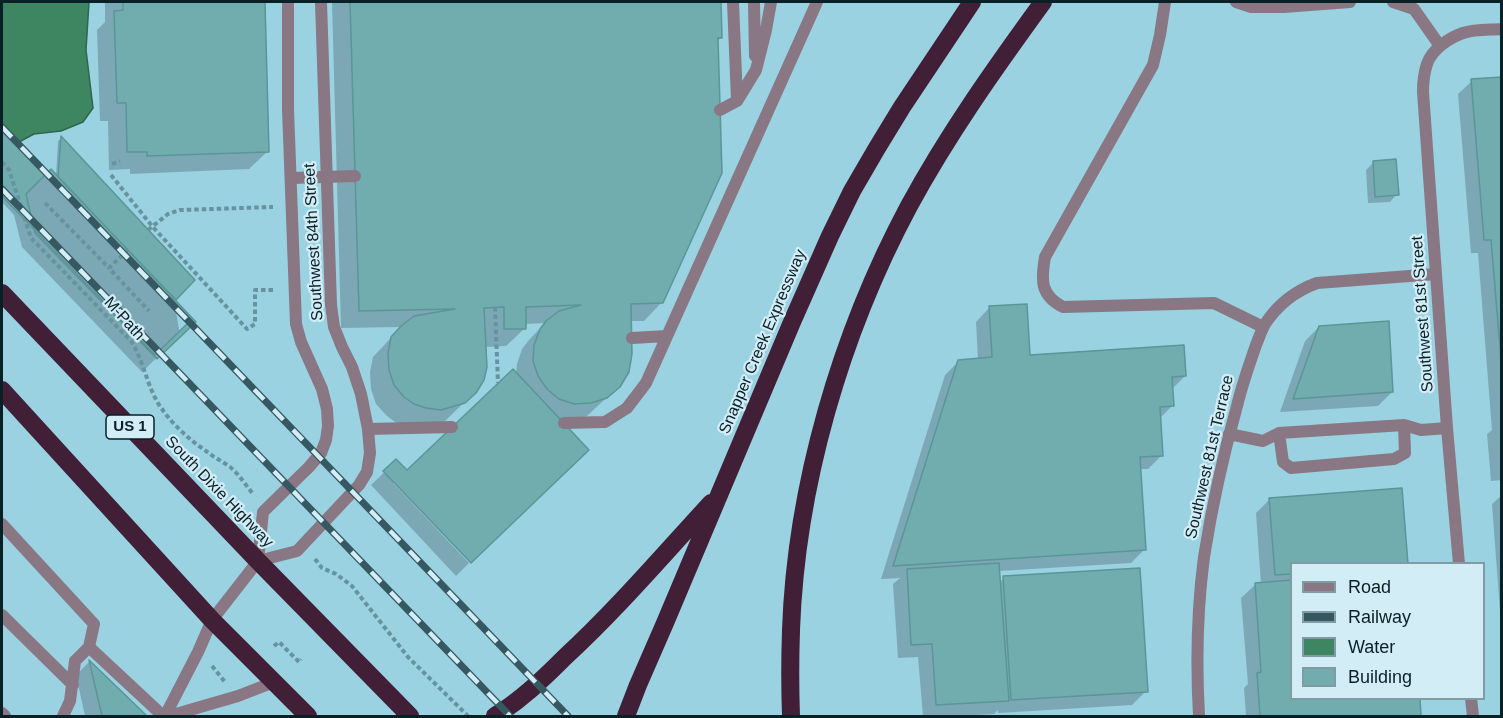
<!DOCTYPE html>
<html>
<head>
<meta charset="utf-8">
<style>
	body { margin:0 }
	#map { position:relative; width:1503px; height:718px; overflow:hidden; background:#9ad2e2; font-family:Helvetica,sans-serif }
	canvas { display:block }
	.frame { position:absolute; inset:0; border:3px solid #092026; pointer-events:none }
	.legend { position:absolute; left:1290px; top:562px; width:195px; height:138px; box-sizing:border-box; background:#d2edf6; border:2px solid #829ba3; margin:0; padding:8px 10px; list-style:none; font-size:18px; color:#092026 }
	.legend li { display:flex; align-items:center; gap:12px; height:30px }
	.legend b { width:30px; border:2px solid #829ba3 }
</style>
</head>
<body>
<div id="map">
<canvas width="1503" height="718"></canvas>
<div class="frame"></div>
<ul class="legend">
<li><b style="height:8px;background:#897783"></b>Road</li>
<li><b style="height:8px;background:#365861"></b>Railway</li>
<li><b style="height:16px;background:#3d8661"></b>Water</li>
<li><b style="height:16px;background:#71acae"></b>Building</li>
</ul>
</div>
<script>
const c = document.querySelector('canvas').getContext('2d');
c.lineJoin = 'round';
function fillPath(path, color) { c.fillStyle = color; c.fill(path, 'evenodd'); }
function stroke(path, color, width, dash) { c.strokeStyle = color; c.lineWidth = width; c.lineCap = dash ? 'butt' : 'round'; c.setLineDash(dash || []); c.stroke(path); }
function write(font, color, halo, rows, align = 'center') {
  c.font = font + ' Helvetica,sans-serif'; c.lineWidth = 4.5; c.setLineDash([]); c.textBaseline = 'middle'; c.strokeStyle = halo; c.fillStyle = color; for (const [text, x, y, turn = 0] of rows) {
    c.save(); c.translate(x, y); c.rotate((+turn || 0) * Math.PI / 180); c.textAlign = isNaN(turn) ? turn : align; if (halo) c.strokeText(text, 0, 0); c.fillText(text, 0, 0); c.restore();
  }
}
const water = new Path2D(`
	M2 2H89L86 50 93 108 83 122 61 131 34 134 2 151Z`);
fillPath(water, '#3d8661');
stroke(water, '#2d674f', 1.5);
fillPath(new Path2D(`
	M105 2H264L268 151 249 169 130 174V169L109 170 108 121H100L97 30 105 22Z
	M332 2H720L721 38 716 42 662 302 644 321H630L619 386 587 416 395 480 393 483 469 563 456 576 371 485 396 461 407 472 516 374 517 364 522 349 529 340 545 323 525 324V328L506 346 485 347 475 392 445 421 422 427 407 426 395 422 386 415 376 404 371 389 370 372 373 357 401 327 341 328Z
	M1502 78V480L1491 481 1487 434 1492 430 1478 253H1471L1458 94 1472 81Z
	M2 127 47 175 56 177 58 141 61 138 193 280 174 300 180 335 142 372 22 247 14 215 2 202Z
	M1373 163 1397 194 1390 202 1368 203 1366 170Z
	M989 308 1029 356 1185 376 1172 389 1173 405 1160 418 1162 455 1148 469H1140L1145 549 1131 563 999 571V583L1004 578 1146 691 1132 705 998 713V710L994 714 954 716H923L918 657 898 658 893 584 900 578 881 579 945 375 959 361 978 360 976 322Z
	M1319 327 1392 392 1378 406 1280 412 1305 341Z
	M1502 495V611H1500L1492 504Z
	M1270 499 1292 564V698H1418L1420 716H1246L1244 688 1248 684 1241 598 1255 585 1261 584 1256 513Z
	M89 662 145 716H85L76 675Z`), '#0003');
const building = new Path2D(`
	M123 2H265L269 152 147 156V152H127L126 103H117L114 11 123 10Z
	M350 2H721L722 38H718L722 173 663 303 631 304 632 354 629 372 620 387 607 398 591 403 574 404 559 399 547 389 538 376 533 361 534 345 540 329 547 320 559 311 581 305 526 307V329H504V307L484 308 487 367 484 380 476 393 465 403 441 410 426 408 414 404 404 397 394 385 389 370 388 353 391 337 401 326 414 316 455 309 359 311Z
	M1502 77V371L1491 240H1484L1471 79Z
	M2 124 190 321 155 355 2 196Z
	M61 136 195 280 176 300 58 177Z
	M1396 159 1399 195 1375 197 1373 161Z
	M51 169 196 322 157 359 35 233 26 194Z
	M1027 304 1030 355 1184 345 1186 376 1172 377 1174 406 1160 407 1163 456 1140 457 1146 550 893 566 958 360 992 357 989 306Z
	M1389 321 1393 392 1293 399 1319 326Z
	M513 369 589 450 471 563 383 471 396 459 407 470Z
	M1402 488 1408 564H1292V574L1275 575 1269 498Z
	M999 563 1009 701 936 705 932 644 911 645 907 569Z
	M1140 568 1148 692 1011 700 1003 576Z
	M1292 580V698H1420L1421 716H1260L1257 673 1261 672 1255 583Z
	M89 660 147 716H102Z`);
fillPath(building, '#71acae');
stroke(building, '#5a9597', 1.5);
stroke(new Path2D(`
	M2 162 9 170 31 238 131 341C145 363 147 389 162 409 173 425 190 440 206 451 213 457 222 461 230 467 239 474 246 486 254 495
	M112 164 120 161
	M111 175 152 226 247 329 255 324V290H276
	M45 203 109 268
	M148 230 168 214 180 210 273 207
	M128 250 109 268 149 311
	M495 307 498 383
	M315 559 322 568 336 574 352 586 408 657 468 716
	M274 646 279 642 299 662 301 659
	M212 666 225 682`), '#67939f', 4, [4.5, 3]);
stroke(new Path2D(`
	M733 2 737 100
	M754 2 755 56
	M1165 2 1160 35 1153 65 1045 257C1041 280 1040 295 1063 307L1214 303 1263 327
	M1236 2 1251 7H1284L1350 2
	M1393 2 1414 9 1440 46
	M720 110 737 101 756 70 766 30 771 2
	M291 178 355 176
	M632 338 667 336
	M564 423 605 422 627 408 646 383 817 2
	M368 429 452 427
	M1279 433 1283 462 1291 468 1394 459 1405 453 1404 425
	M1229 434 1263 441 1279 433 1404 425 1421 430 1447 428
	M2 524 94 624 89 647 75 661 70 701 63 716
	M2 615 73 685
	M89 647 163 716
	M2 713 5 716
	M165 716 198 652 212 620
	M169 716 238 696 274 682`), '#897783', 12);
stroke(new Path2D(`
	M258 561 297 551 359 485 367 472 370 453 368 429 361 394 352 367 342 347 334 327 331 305 321 2
	M1459 564 1447 428 1423 92C1423 82 1424 73 1427 64 1432 49 1449 38 1463 33 1475 29 1489 30 1502 29
	M212 620 258 561 263 512 309 467 321 453 326 440 328 426 327 409 322 389 301 342 296 324 288 109V2
	M1471 698 1473 716
	M1199 716C1196 663 1197 610 1204 557 1212 506 1223 456 1237 406 1242 385 1249 365 1256 345 1259 338 1261 331 1265 324 1278 304 1295 291 1317 283L1436 274`), '#897783', 12);
stroke(new Path2D(`
	M2 293 258 561 410 716
	M2 390 212 620 308 716
	M495 716C521 700 543 679 565 657 617 609 663 555 711 503
	M626 716 638 685 665 623 792 322 830 236 852 191 877 148 902 107 972 2
	M791 716C790 688 790 659 791 630 796 486 841 333 909 206 948 134 995 68 1043 2`), '#401f37', 18);
const rail = new Path2D(`
	M2 127 568 716
	M2 189 510 716`);
stroke(rail, '#365861', 7);
stroke(rail, '#d2edf6', 4.5, [14]);
for (const [x, y, w] of [
	[130,427,48]
]) { const box = new Path2D(); box.roundRect(x - w / 2, y - 12, w, 24, 4.5); c.fillStyle = '#d2edf6'; c.fill(box); stroke(box, '#092026', 1.5); }
write('bold 15px', '#092026', null, [
	["US 1",130,427]
]);
write('16px', '#092026', '#d2edf6', [
	["Southwest 84th Street",314,242,-93],
	["Southwest 81st Street",1423,314,-94],
	["M-Path",124,319,48],
	["Snapper Creek Expressway",763,342,-67],
	["Southwest 81st Terrace",1210,457,-77],
	["South Dixie Highway",219,492,46]
]);
</script>
</body>
</html>
